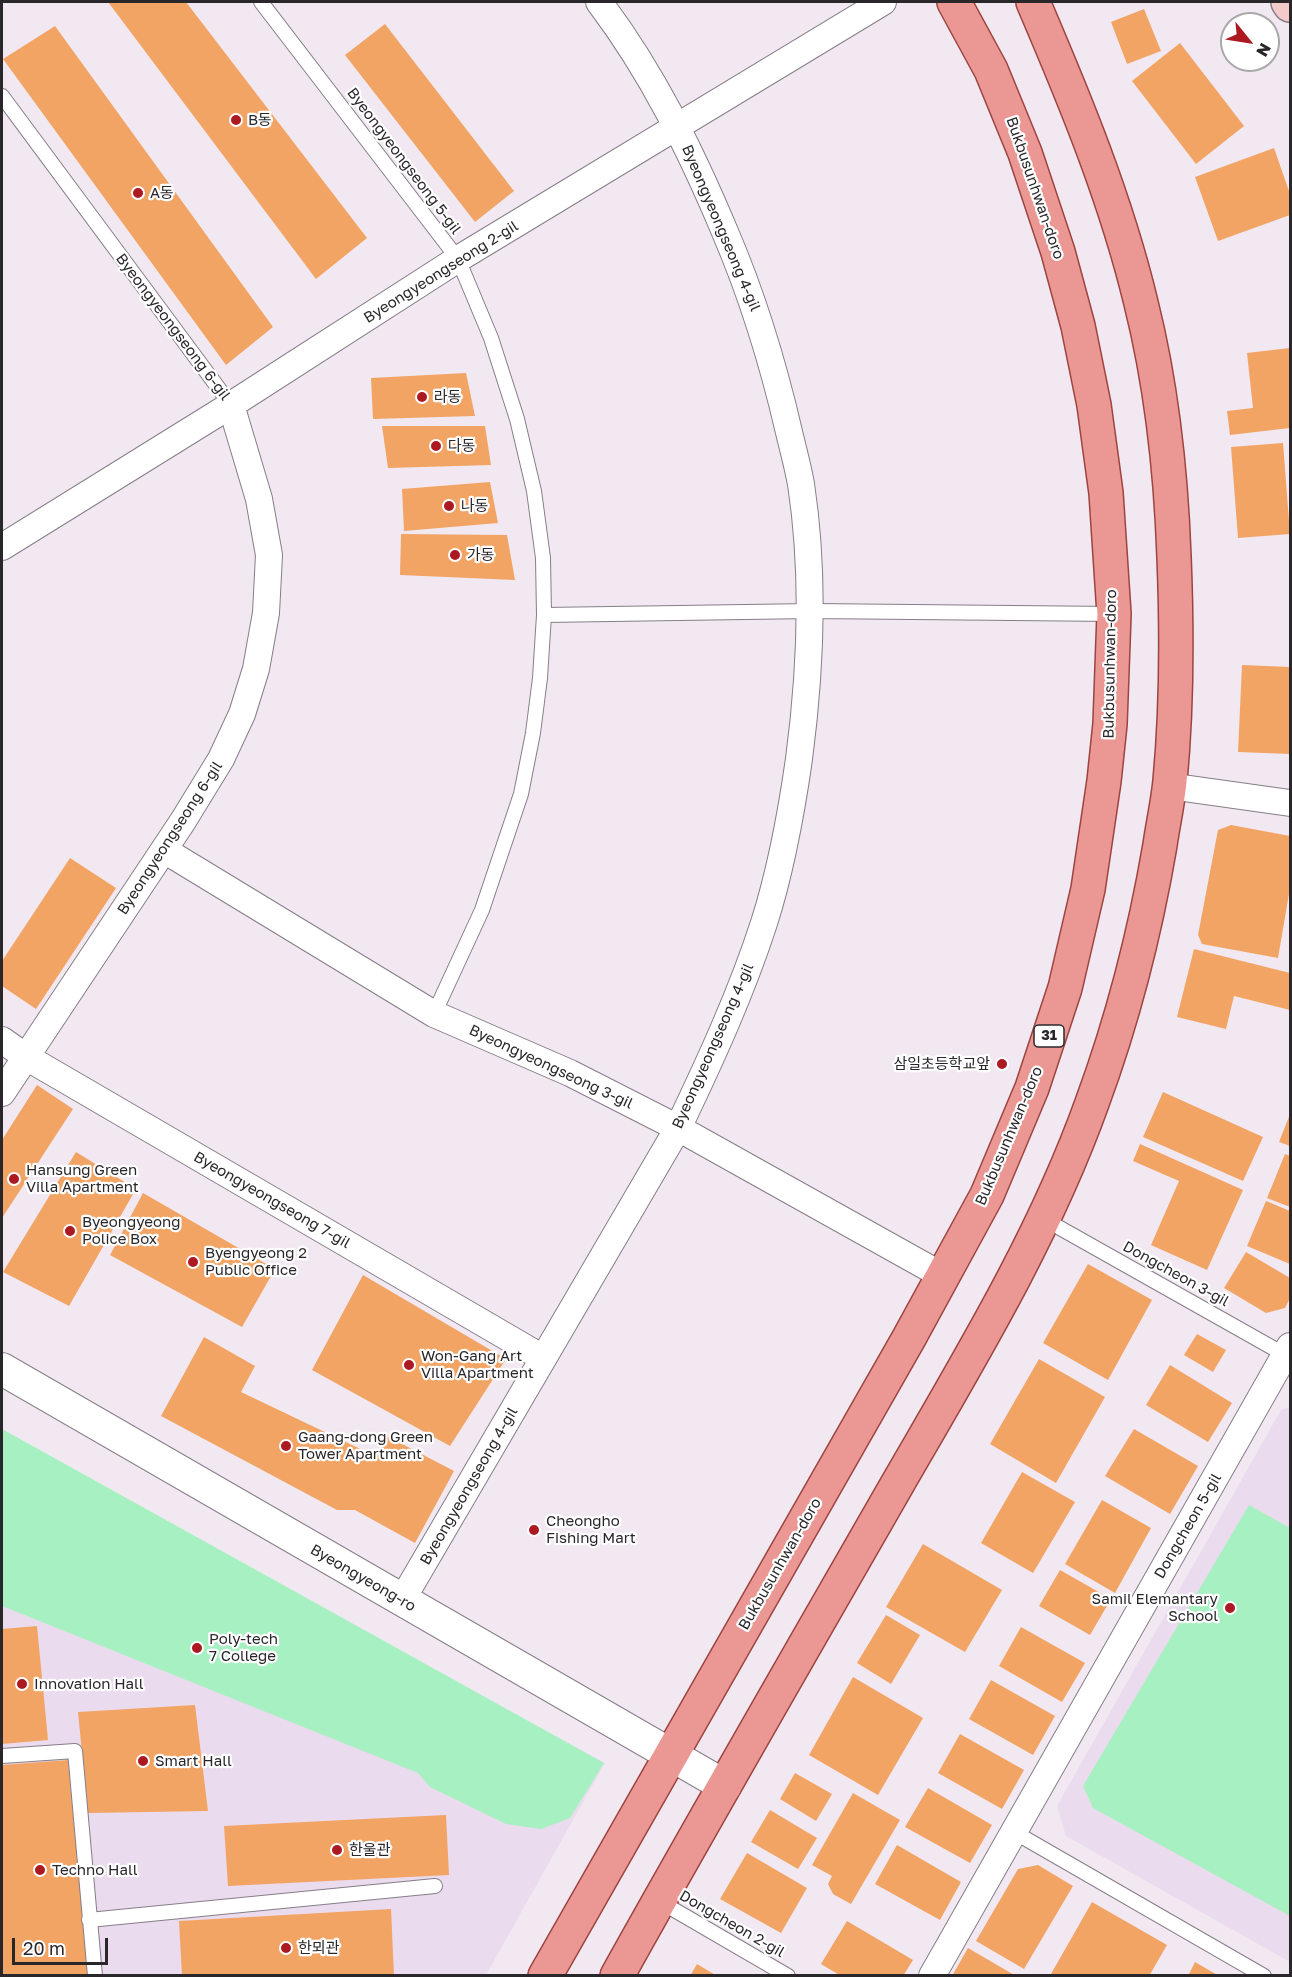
<!DOCTYPE html>
<html>
<head>
<meta charset="utf-8">
<style>
	body { margin:0 }
	#map { position:relative; width:1292px; height:1977px; overflow:hidden; background:#f1e8f2; font-family:"Golos Text",sans-serif }
	canvas { display:block }
	.frame { position:absolute; inset:0; border:3px solid #2a272b; pointer-events:none }
	.north { position:absolute; left:1220px; top:12px; width:60px; height:60px; box-sizing:border-box; background:#fff; border:2px solid #aaa9aa; border-radius:50%; rotate:120deg; font-size:16px; font-weight:700; line-height:24px; text-align:center; color:#2a272b }
	.north::after { content:''; display:block; margin:auto; width:21px; height:27px; background:#ac1921; clip-path:polygon(50% 0,100% 100%,50% 72%,0 100%) }
	.scale { position:absolute; left:12px; top:1938px; width:96px; height:27px; box-sizing:border-box; border:3px solid #2a272b; border-top:0; padding-left:8px; font-size:18px; line-height:21px; white-space:nowrap; color:#2a272b; -webkit-text-stroke:4px #fff; paint-order:stroke }
</style>
</head>
<body>
<div id="map">
<canvas width="1292" height="1977"></canvas>
<div class="frame"></div>
<div class="north">N</div>
<div class="scale">20 m</div>
</div>
<script>
const c = document.querySelector('canvas').getContext('2d');
c.lineJoin = 'round';
function fillPath(path, color) { c.fillStyle = color; c.fill(path, 'evenodd'); }
function stroke(path, color, width, dash) { c.strokeStyle = color; c.lineWidth = width; c.lineCap = dash ? 'butt' : 'round'; c.setLineDash(dash || []); c.stroke(path); }
function write(font, color, halo, rows, align = 'center') {
  c.font = font + ' "Golos Text","Noto Sans KR",sans-serif'; c.lineWidth = 4.5; c.setLineDash([]); c.textBaseline = 'middle'; c.strokeStyle = halo; c.fillStyle = color; for (const [text, x, y, turn = 0] of rows) {
    c.save(); c.translate(x, y); c.rotate((+turn || 0) * Math.PI / 180); c.textAlign = isNaN(turn) ? turn : align; if (halo) c.strokeText(text, 0, 0); c.fillText(text, 0, 0); c.restore();
  }
}
fillPath(new Path2D(`
	M1290 1407V1962L1066 1836 1057 1806 1281 1410Z
	M78 1478 605 1763 486 1975H2V1533Z`), '#ebdbee');
fillPath(new Path2D(`
	M2 1429 604 1763 570 1818 541 1829 506 1824 430 1787 418 1773 2 1606Z
	M1249 1505 1290 1528V1916L1093 1808 1083 1786Z`), '#a7f0c2');
fillPath(new Path2D(`
	M108 2H186L367 238 316 279Z
	M1144 9 1161 51 1127 64 1111 22Z
	M385 24 514 191 475 222 345 55Z
	M55 26 273 327 226 365 3 59Z
	M1180 43 1244 126 1196 164 1132 81Z
	M1274 148 1290 194V215L1218 241 1195 177Z
	M1290 348V428L1230 435 1227 411 1253 408 1247 353Z
	M466 373 475 416 373 419 371 378Z
	M382 426H485L491 465 388 468Z
	M1283 443 1290 534 1238 538 1231 447Z
	M490 482 498 523 404 531 402 489Z
	M401 534 507 535 515 580 400 575Z
	M1242 665 1290 667V754L1238 752Z
	M1231 825 1290 836V888L1278 958 1202 944 1198 935 1218 830Z
	M70 858 116 888 36 1009 2 986V961Z
	M1194 949 1290 973V1010L1234 996 1226 1029 1177 1017Z
	M37 1085 73 1109 2 1218V1140Z
	M1163 1092 1263 1137 1243 1181 1143 1137Z
	M1290 1114V1146L1279 1142Z
	M1140 1144 1243 1190 1207 1270 1151 1245 1179 1181 1133 1161Z
	M76 1152 136 1189 69 1306 3 1272Z
	M1285 1154 1290 1156V1207L1267 1198Z
	M143 1193 275 1269 242 1327 110 1255Z
	M1266 1201 1290 1211V1264L1247 1246Z
	M1246 1252 1290 1278V1298L1285 1308 1266 1313 1224 1288Z
	M1088 1264 1152 1300 1108 1380 1043 1343Z
	M363 1275 506 1359 450 1446 312 1370Z
	M1197 1334 1226 1350 1213 1372 1184 1355Z
	M204 1337 255 1366 241 1392 375 1456 387 1436 454 1471 415 1543 355 1510H337L161 1416Z
	M1039 1359 1105 1397 1056 1483 990 1444Z
	M1170 1365 1232 1403 1208 1442 1146 1405Z
	M1134 1429 1198 1466 1170 1514 1105 1476Z
	M1022 1472 1075 1502 1033 1573 981 1543Z
	M1102 1500 1151 1528 1115 1593 1065 1564Z
	M923 1544 1002 1590 965 1652 886 1607Z
	M1060 1570 1111 1599 1090 1635 1039 1606Z
	M886 1615 920 1635 891 1684 857 1663Z
	M37 1626 48 1740 2 1744V1629Z
	M1021 1627 1085 1663 1062 1702 999 1666Z
	M853 1677 923 1718 878 1795 809 1755Z
	M991 1680 1055 1716 1033 1755 969 1719Z
	M195 1705 208 1811 88 1813 78 1712Z
	M960 1734 1024 1770 1002 1809 938 1773Z
	M68 1760 88 1976H2V1765Z
	M795 1773 832 1794 816 1821 780 1799Z
	M928 1788 992 1825 970 1863 905 1827Z
	M853 1793 900 1820 851 1904 833 1894 828 1884 832 1876 812 1865Z
	M770 1810 817 1838 798 1869 751 1842Z
	M446 1815 449 1875 228 1886 224 1826Z
	M897 1845 961 1882 940 1920 875 1884Z
	M747 1853 807 1888 781 1933 720 1899Z
	M1038 1865 1073 1886 1024 1969 976 1941 1018 1869Z
	M1092 1902 1167 1945 1149 1976 1051 1974Z
	M391 1909 394 1976H182L179 1921Z
	M847 1921 913 1960 903 1976H841L821 1964Z
	M968 1948 1016 1976H952Z
	M1195 1962 1219 1976H1188Z
	M697 1964 717 1976H690Z`), '#f2a464');
const service = new Path2D(`
	M261 2 458 259 491 338 517 419 534 491 543 558 544 615 540 678 533 733 521 794 482 910 434 1014
	M2 96 231 405
	M544 615 812 611 1114 614
	M1044 1219 1289 1357
	M2 1756 75 1751 95 1976
	M1014 1832 1264 1976
	M659 1901 788 1976
	M89 1920 435 1886`);
const minor = new Path2D(`
	M2 547 231 405 458 259 883 2
	M1169 786 1290 803
	M164 850 434 1014 570 1073 678 1128 943 1276
	M2 1040 26 1057 543 1358
	M2 1093 183 821 221 759 242 714 256 669 266 613 269 555 259 499 231 405
	M402 1600 678 1128C710 1061 741 994 764 923 781 870 791 815 799 759 811 668 815 576 801 484 798 467 793 449 789 432 773 363 753 297 725 232 691 151 652 72 599 2
	M932 1976 1290 1346`);
const tertiary = new Path2D(`
	M2 1369 725 1786`);
const secondary = new Path2D(`
	M1288 2 1290 5`);
const primary = new Path2D(`
	M545 1976 909 1338 987 1195 1032 1088 1065 988 1088 889 1104 781 1110 724 1114 614 1106 493 1094 405 1078 326 1058 252 1025 153 991 70 954 2
	M617 1976C709 1811 804 1647 898 1483 969 1360 1044 1237 1092 1103 1123 1019 1145 933 1160 845 1163 824 1168 802 1170 781 1177 707 1177 631 1174 557 1171 471 1162 387 1141 303 1116 199 1075 100 1033 2`);
stroke(service, '#867e87', 16);
stroke(minor, '#867e87', 28);
stroke(tertiary, '#867e87', 34);
stroke(secondary, '#867e87', 36);
stroke(primary, '#9e4440', 36);
stroke(service, '#fff', 14);
stroke(minor, '#fff', 26);
stroke(tertiary, '#fff', 32);
stroke(secondary, '#f5cbc9', 33);
stroke(primary, '#eb9894', 33);
for (const [x, y, r, color] of [
	[236,120,6,"#ac1921"],
	[138,193,6,"#ac1921"],
	[422,397,6,"#ac1921"],
	[436,446,6,"#ac1921"],
	[449,506,6,"#ac1921"],
	[455,555,6,"#ac1921"],
	[1002,1064,6,"#ac1921"],
	[14,1179,6,"#ac1921"],
	[70,1231,6,"#ac1921"],
	[193,1262,6,"#ac1921"],
	[409,1365,6,"#ac1921"],
	[286,1446,6,"#ac1921"],
	[534,1530,6,"#ac1921"],
	[1230,1608,6,"#ac1921"],
	[197,1648,6,"#ac1921"],
	[22,1684,6,"#ac1921"],
	[143,1761,6,"#ac1921"],
	[337,1850,6,"#ac1921"],
	[40,1870,6,"#ac1921"],
	[286,1948,6,"#ac1921"]
]) { const dot = new Path2D(); dot.arc(x, y, r, 0, 2 * Math.PI); c.fillStyle = color; c.fill(dot); stroke(dot, '#fff', 2); }
for (const [x, y, w] of [
	[1049,1036,30]
]) { const box = new Path2D(); box.roundRect(x - w / 2, y - 11, w, 22, 4.5); c.fillStyle = '#fff'; c.fill(box); stroke(box, '#2a272b', 1.5); }
write('bold 14px', '#2a272b', null, [
	["31",1049,1036]
]);
write('15px', '#2a272b', '#fff', [
	["B동",248,120],
	["A동",150,193],
	["라동",434,397],
	["다동",448,446],
	["나동",461,506],
	["가동",467,555],
	["삼일초등학교앞",990,1064,"right"],
	["Hansung Green",26,1170],
	["Villa Apartment",26,1187],
	["Byeongyeong",82,1222],
	["Police Box",82,1239],
	["Byengyeong 2",205,1253],
	["Public Office",205,1270],
	["Won-Gang Art",421,1356],
	["Villa Apartment",421,1373],
	["Gaang-dong Green",298,1437],
	["Tower Apartment",298,1454],
	["Cheongho",546,1521],
	["Fishing Mart",546,1538],
	["Samil Elemantary",1218,1599,"right"],
	["School",1218,1616,"right"],
	["Poly-tech",209,1639],
	["7 College",209,1656],
	["Innovation Hall",34,1684],
	["Smart Hall",155,1761],
	["한울관",349,1850],
	["Techno Hall",52,1870],
	["한뫼관",298,1948]
], 'left');
write('15px', '#2a272b', '#fff', [
	["Byeongyeongseong 5-gil",404,161,53],
	["Bukbusunhwan-doro",1035,188,71],
	["Byeongyeongseong 4-gil",721,228,67],
	["Byeongyeongseong 2-gil",441,272,-32],
	["Byeongyeongseong 6-gil",173,327,53],
	["Bukbusunhwan-doro",1110,664,-89],
	["Byeongyeongseong 6-gil",170,838,-57],
	["Byeongyeongseong 4-gil",713,1046,-66],
	["Byeongyeongseong 3-gil",551,1067,25],
	["Bukbusunhwan-doro",1009,1136,-67],
	["Byeongyeongseong 7-gil",272,1200,30],
	["Dongcheon 3-gil",1176,1274,29],
	["Byeongyeongseong 4-gil",469,1486,-60],
	["Dongcheon 5-gil",1188,1526,-60],
	["Bukbusunhwan-doro",780,1564,-60],
	["Byeongyeong-ro",363,1578,30],
	["Dongcheon 2-gil",732,1924,30]
]);
</script>
</body>
</html>
